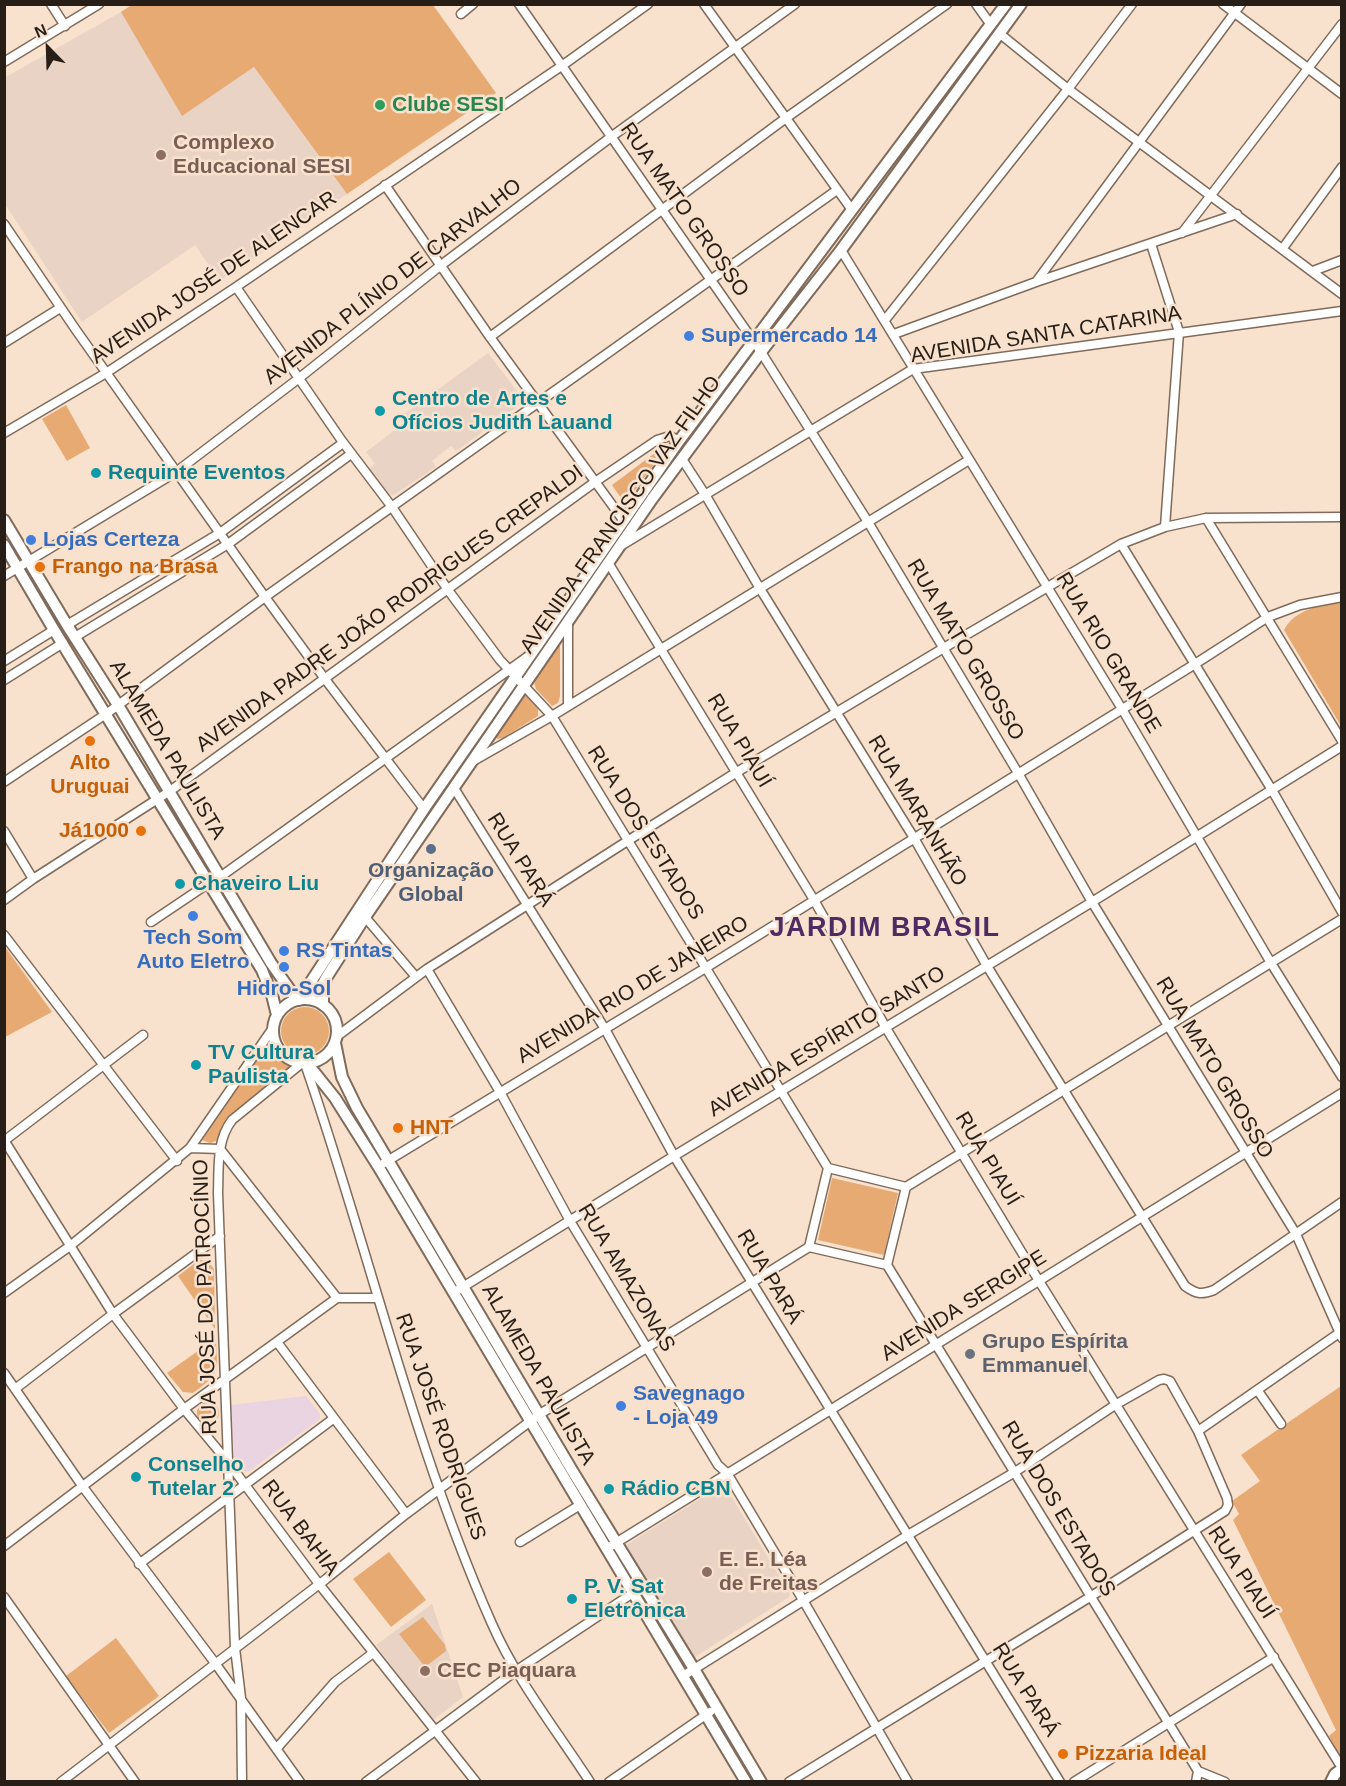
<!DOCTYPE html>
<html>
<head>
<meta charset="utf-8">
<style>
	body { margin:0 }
	#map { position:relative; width:1346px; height:1786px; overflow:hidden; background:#f8e1cd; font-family:Helvetica,sans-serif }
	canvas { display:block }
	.frame { position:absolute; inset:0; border:6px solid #261e17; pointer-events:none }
	.north { position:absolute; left:18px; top:18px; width:60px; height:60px; -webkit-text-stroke:4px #f8e1cd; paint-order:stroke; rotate:337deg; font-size:16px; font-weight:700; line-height:24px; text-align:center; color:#261e17 }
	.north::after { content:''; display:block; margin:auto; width:21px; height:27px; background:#261e17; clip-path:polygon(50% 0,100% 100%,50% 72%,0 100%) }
</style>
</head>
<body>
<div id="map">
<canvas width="1346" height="1786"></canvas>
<div class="frame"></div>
<div class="north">N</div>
</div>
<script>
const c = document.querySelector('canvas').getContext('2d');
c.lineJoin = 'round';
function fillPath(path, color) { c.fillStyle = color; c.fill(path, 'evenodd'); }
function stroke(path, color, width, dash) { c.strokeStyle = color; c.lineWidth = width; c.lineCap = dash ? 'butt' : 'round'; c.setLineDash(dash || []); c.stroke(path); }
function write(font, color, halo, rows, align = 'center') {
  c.font = font + ' Helvetica,sans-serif'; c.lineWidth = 5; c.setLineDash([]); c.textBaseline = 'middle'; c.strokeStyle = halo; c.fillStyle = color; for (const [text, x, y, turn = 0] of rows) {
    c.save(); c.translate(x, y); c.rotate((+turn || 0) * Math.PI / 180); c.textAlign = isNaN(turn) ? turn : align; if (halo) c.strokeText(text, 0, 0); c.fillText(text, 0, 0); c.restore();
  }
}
fillPath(new Path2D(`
	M121 12 182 115 254 67 347 194 220 281 195 245 82 322 5 204 4 78Z
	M488 353 514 387 521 398V404L498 421 494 415 479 427 483 432 456 451 451 446 432 461 436 467 394 495 388 494 369 469 375 464 366 452 403 424 399 418Z
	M725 1486 790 1594 789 1597 695 1657H690L625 1550 626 1545 719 1487Z
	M432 1604 463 1697 432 1721 376 1645Z`), '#e8d3c5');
fillPath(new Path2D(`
	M306 1396 320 1414V1419L248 1472 242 1470 234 1458 231 1405Z`), '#ead4e2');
fillPath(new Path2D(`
	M133 4 433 5 496 93 347 194 254 67 182 116 121 12Z
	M66 405 90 448 67 461 42 419Z
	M663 447 664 450 625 504 612 485Z
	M1341 601H1342L1341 726 1284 630C1295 609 1320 606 1341 601Z
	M560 645V696L558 703 552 706 536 689 534 682 558 646Z
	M527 695 538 708V716L503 738 497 739 496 734 520 698Z
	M5 947 52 1012 5 1037H4Z
	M281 1031a24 24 0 1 1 48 0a24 24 0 1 1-48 0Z
	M268 1044 278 1059 293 1068 226 1122 216 1141 210 1143 202 1140Z
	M832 1178 898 1193 884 1255 818 1240Z
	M199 1260H207L214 1269 215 1329 178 1276Z
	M216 1338C217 1372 222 1372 193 1393L183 1392 167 1373Z
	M1341 1386V1758L1329 1736 1336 1730 1233 1520 1239 1514 1232 1501 1260 1481 1241 1455Z
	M197 1413a11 11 0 1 1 22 0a11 11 0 1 1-22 0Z
	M389 1552 426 1600 391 1627 353 1579Z
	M423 1617 445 1645 446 1651 425 1667 399 1634Z
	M116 1638 159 1696 109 1733 66 1676Z`), '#e8aa73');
const minor = new Path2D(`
	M51 4 65 26
	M519 4 761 352 868 522 1018 773 1092 902 1296 1234 1342 1338
	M704 4 852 210
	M976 4 991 25
	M1223 4 1342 94
	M461 14 473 4
	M999 33 1068 89 1342 294
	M4 62 99 4
	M385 185 490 337 623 520
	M4 224 76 330 265 597 325 679 424 809
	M1182 233 1342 24
	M1151 244 1179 332 1165 527
	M1283 248 1342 167
	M841 250 1122 709 1271 963 1342 1077
	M1313 271 1342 260
	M1036 282 1241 4
	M236 287 342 441 392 507 448 590 500 660 552 716 828 1168
	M885 320 1068 89 1132 4
	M894 334 1036 282 1237 214
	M490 337 786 118 947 4
	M4 343 60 308
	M4 433 106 373 236 287 563 65 648 4
	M682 459 706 496 759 587 914 838 987 966 1185 1286C1196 1294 1201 1295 1214 1290L1342 1202
	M1206 518 1342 741
	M1121 544 1272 790 1342 912
	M622 545 913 369 1342 311
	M609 564 814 900 886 1028 1039 1281 1342 1768
	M4 576 176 472 298 379 440 266 611 137 795 4
	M568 623V704
	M67 625 220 533 343 443
	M75 637 228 544 351 454
	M4 661 54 630
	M4 680 63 643
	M475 760 552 716 969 460
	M4 782 106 714 265 597 837 190
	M454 788 605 1029 674 1156 1060 1782
	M4 831 33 879
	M220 877 527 657
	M4 900 33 879 170 791 595 482 657 440 670 436 679 441
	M365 917 416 977
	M151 922 209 883
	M4 935 177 1161
	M427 969 500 1092 570 1221 718 1465 727 1473 803 1600 908 1782
	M336 1037 427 969 629 840 737 772 942 649 1121 544 1165 527 1206 518 1342 517
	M305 1064C369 1249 412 1443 492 1624 516 1679 557 1731 590 1782
	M4 1140 113 1314 184 1409 228 1462 319 1584 476 1782
	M4 1141 143 1035
	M190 1148 220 1149
	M220 1149 337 1298
	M384 1163 707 967 1195 664 1268 617 1300 605 1342 597
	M828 1168 906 1187 1342 919
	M809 1247 887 1265 906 1187
	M887 1265 1198 1771 1225 1782
	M458 1290 674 1156 1092 902 1342 746
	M4 1293 70 1246 190 1148 273 1028
	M277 1342 406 1514
	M4 1373 83 1487 215 1663 300 1782
	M15 1389 113 1314 220 1236
	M1258 1391 1281 1424
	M1198 1431 1342 1331
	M520 1542 580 1505
	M4 1546 184 1409 337 1298H378
	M606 1549 1342 1093
	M139 1564 333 1419
	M4 1597 135 1782
	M683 1676 913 1532 1015 1472 1115 1405 1159 1380 1164 1379 1170 1381 1198 1431 1227 1498 1228 1505 1225 1511 1090 1597 789 1782
	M277 1748 335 1682 373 1653
	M61 1782 326 1579 406 1514 540 1414 809 1247 828 1168
	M242 1782 241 1698 235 1648 218 1193C219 1168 216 1141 232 1120L302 1063
	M366 1782 517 1670 633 1593
	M609 1782 710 1712
	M1074 1782 1274 1657
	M1196 1782 1198 1771`);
const major = new Path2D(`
	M4 520 67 625 118 705 271 963 297 1000
	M4 545 54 630 262 970 272 995 277 1015
	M273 1031a32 32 0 1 1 64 0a32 32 0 1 1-64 0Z
	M299 1000 424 809 679 441 1006 4
	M323 1005V984L326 978 365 917 652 499 761 352 841 250 1021 4
	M335 1043 342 1077 357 1108 573 1472 694 1669 761 1782
	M307 1063 335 1098 378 1166 746 1782
	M1331 1782 1335 1774 1342 1769`);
stroke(minor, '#806b5a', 11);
stroke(major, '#806b5a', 14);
stroke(minor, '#fff', 8);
stroke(major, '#fff', 10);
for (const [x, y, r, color] of [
	[380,105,6,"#2e9e5b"],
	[161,155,6,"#8d6e63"],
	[689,336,6,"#3f7fe0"],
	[380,411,6,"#0f9aa8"],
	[96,473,6,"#0f9aa8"],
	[31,540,6,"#3f7fe0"],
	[40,567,6,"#e8710a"],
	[90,741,6,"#e8710a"],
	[141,831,6,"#e8710a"],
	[431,849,6,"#5c6f8a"],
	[180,884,6,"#0f9aa8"],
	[193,916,6,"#3f7fe0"],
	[284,951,6,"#3f7fe0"],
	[284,967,6,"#3f7fe0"],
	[196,1065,6,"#0f9aa8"],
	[398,1128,6,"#e8710a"],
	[970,1354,6,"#6b7280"],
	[621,1406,6,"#3f7fe0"],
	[136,1477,6,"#0f9aa8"],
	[609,1489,6,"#0f9aa8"],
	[707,1572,6,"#8d6e63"],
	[572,1599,6,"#0f9aa8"],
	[425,1671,6,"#8d6e63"],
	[1063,1754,6,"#e8710a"]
]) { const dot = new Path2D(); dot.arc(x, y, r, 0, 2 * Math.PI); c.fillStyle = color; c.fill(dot); stroke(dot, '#f8e1cd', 2); }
write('bold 21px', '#27864d', '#f8e1cd', [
	["Clube SESI",392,105]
], 'left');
write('bold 21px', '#785e54', '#f8e1cd', [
	["Complexo",173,143],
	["Educacional SESI",173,167],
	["E. E. Léa",719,1560],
	["de Freitas",719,1584],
	["CEC Piaquara",437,1671]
], 'left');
write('21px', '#261e17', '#f8e1cd', [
	["RUA MATO GROSSO",684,210,55],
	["AVENIDA JOSÉ DE ALENCAR",214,278,-34],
	["AVENIDA PLÍNIO DE CARVALHO",393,282,-38],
	["AVENIDA SANTA CATARINA",1046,335,-9],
	["AVENIDA FRANCISCO VAZ FILHO",621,515,-55],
	["AVENIDA PADRE JOÃO RODRIGUES CREPALDI",390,609,-36],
	["RUA MATO GROSSO",965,650,59],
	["RUA RIO GRANDE",1108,653,59],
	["RUA PIAUÍ",739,741,59],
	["ALAMEDA PAULISTA",167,750,59],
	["RUA MARANHÃO",917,811,59],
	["RUA DOS ESTADOS",645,833,58],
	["RUA PARÁ",520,860,58],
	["AVENIDA RIO DE JANEIRO",633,990,-31],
	["AVENIDA ESPÍRITO SANTO",827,1042,-31],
	["RUA MATO GROSSO",1214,1068,59],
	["RUA PIAUÍ",987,1159,59],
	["RUA PARÁ",769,1277,59],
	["RUA AMAZONAS",626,1278,59],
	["RUA JOSÉ DO PATROCÍNIO",206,1297,-92],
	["AVENIDA SERGIPE",964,1306,-32],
	["ALAMEDA PAULISTA",538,1375,60],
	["RUA JOSÉ RODRIGUES",440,1427,71],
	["RUA DOS ESTADOS",1058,1509,59],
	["RUA BAHIA",300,1528,53],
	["RUA PIAUÍ",1241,1573,57],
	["RUA PARÁ",1025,1690,58]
]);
write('bold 21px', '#366cbe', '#f8e1cd', [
	["Supermercado 14",701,336],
	["Lojas Certeza",43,540],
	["Tech Som",193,938,"center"],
	["Auto Eletro",193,962,"center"],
	["RS Tintas",296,951],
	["Hidro-Sol",284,989,"center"],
	["Savegnago",633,1394],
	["- Loja 49",633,1418]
], 'left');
write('bold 21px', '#0d838f', '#f8e1cd', [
	["Centro de Artes e",392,399],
	["Ofícios Judith Lauand",392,423],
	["Requinte Eventos",108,473],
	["Chaveiro Liu",192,884],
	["TV Cultura",208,1053],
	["Paulista",208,1077],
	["Conselho",148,1465],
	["Tutelar 2",148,1489],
	["Rádio CBN",621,1489],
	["P. V. Sat",584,1587],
	["Eletrônica",584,1611]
], 'left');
write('bold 21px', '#c56008', '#f8e1cd', [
	["Frango na Brasa",52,567],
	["Alto",90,763,"center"],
	["Uruguai",90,787,"center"],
	["Já1000",129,831,"right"],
	["HNT",410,1128],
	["Pizzaria Ideal",1075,1754]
], 'left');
write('bold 21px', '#4e5e75', '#f8e1cd', [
	["Organização",431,871],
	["Global",431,895]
]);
write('bold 21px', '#5b616d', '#f8e1cd', [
	["Grupo Espírita",982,1342],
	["Emmanuel",982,1366]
], 'left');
c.letterSpacing = '1.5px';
write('bold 27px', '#4d2b63', '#f8e1cd', [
	["JARDIM BRASIL",885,929]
]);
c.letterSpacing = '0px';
</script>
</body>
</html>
